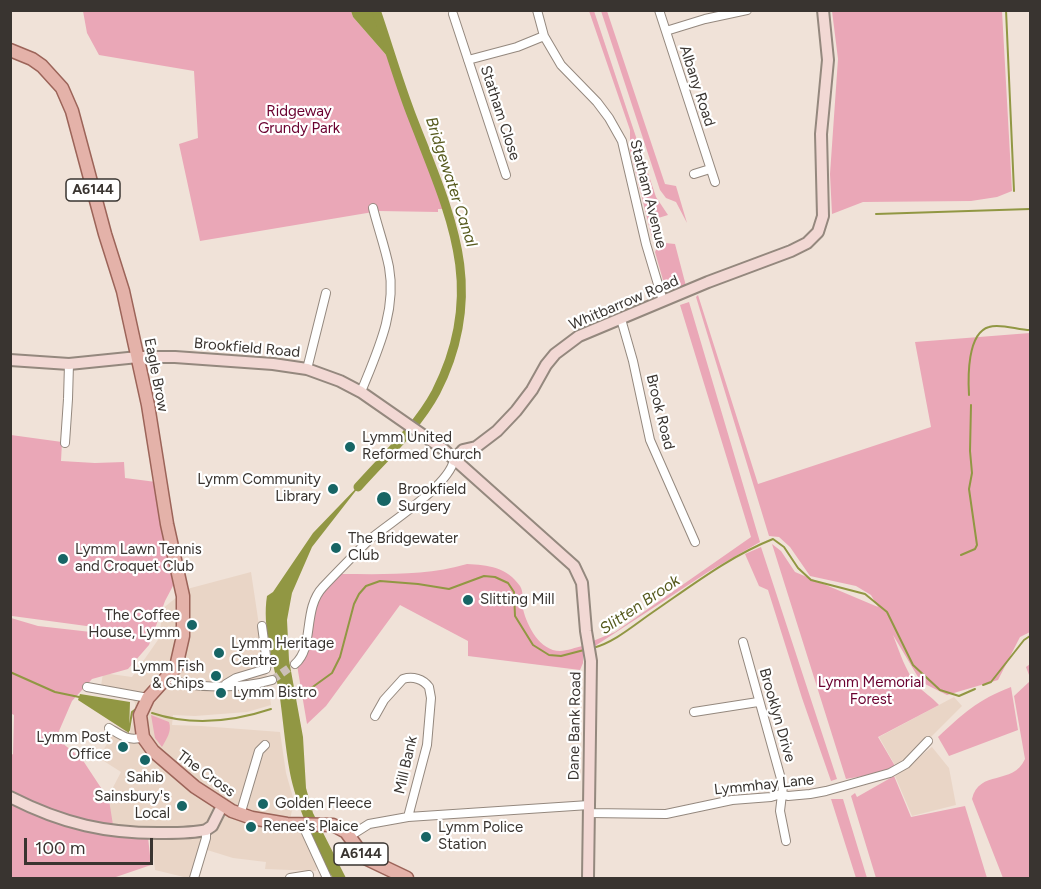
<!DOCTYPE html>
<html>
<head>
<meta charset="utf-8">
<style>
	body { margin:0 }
	#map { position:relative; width:1041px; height:889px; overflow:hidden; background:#f0e2d8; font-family:Figtree,sans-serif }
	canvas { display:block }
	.frame { position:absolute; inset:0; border:12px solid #393430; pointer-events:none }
	.scale { position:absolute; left:24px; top:838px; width:129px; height:27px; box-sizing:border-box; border:3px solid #393430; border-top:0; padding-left:8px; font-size:18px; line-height:21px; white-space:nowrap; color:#393430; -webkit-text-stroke:4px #fff; paint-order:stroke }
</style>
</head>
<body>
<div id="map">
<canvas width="1041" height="889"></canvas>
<div class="frame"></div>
<div class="scale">100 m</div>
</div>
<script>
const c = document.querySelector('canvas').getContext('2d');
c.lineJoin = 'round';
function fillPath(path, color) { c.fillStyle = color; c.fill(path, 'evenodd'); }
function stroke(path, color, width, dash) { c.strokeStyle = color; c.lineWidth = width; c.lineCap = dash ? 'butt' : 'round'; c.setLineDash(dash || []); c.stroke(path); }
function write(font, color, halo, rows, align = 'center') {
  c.font = font + ' Figtree,sans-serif'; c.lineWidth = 4.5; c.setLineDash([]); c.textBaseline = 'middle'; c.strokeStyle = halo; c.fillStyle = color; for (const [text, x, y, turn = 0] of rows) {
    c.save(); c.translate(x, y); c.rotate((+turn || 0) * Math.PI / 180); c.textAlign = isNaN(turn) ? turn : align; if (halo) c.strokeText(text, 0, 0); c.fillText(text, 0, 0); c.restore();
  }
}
fillPath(new Path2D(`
	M251 572 271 705 247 712 195 716 173 715 172 725 201 726 280 732 286 773 294 801 288 829 305 831 318 860 316 871 265 869 266 862 233 858 204 849 194 878H188L155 870 151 830H119L95 822 121 772 99 758 117 726 130 733 135 711V703L132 699 100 693 103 673 132 677 160 637 162 609 187 589Z
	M954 697 962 706 909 759 896 767 879 737Z
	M932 747 949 768 956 805 912 816 895 776Z`), '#e9d5c6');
fillPath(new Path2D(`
	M83 11H351L353 17 394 64 402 92 447 209H438V212L379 211 200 241 179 144 198 138 194 71 99 55 87 33Z
	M589 11H594L656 197 668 215 655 219 660 235 652 238 630 150V130Z
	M601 11H607L665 184 676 186 687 223 676 202 666 198 660 190Z
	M832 11H1002L1012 191 997 197 971 201 863 202 832 214 830 174 838 59Z
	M665 243 675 244 686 286 671 289 663 280 655 252 659 244Z
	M698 295 758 484 931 427 915 342 1030 333V632L1020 637 998 680 947 695 921 682 893 635C900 653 905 670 917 685 923 692 932 697 939 705L878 737 895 766 886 772 846 779 772 544 781 551 795 572 878 607 871 595 856 586 810 576 790 547 779 537 769 536 696 297Z
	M689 302 760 542 708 572 595 646 593 641 615 632 751 537 680 305Z
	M11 435 62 442 61 461 95 463 124 462 125 478 156 482 175 582 165 601 149 645 128 669 92 679 72 701 56 738 82 759 109 800 113 825 148 837 151 865 113 878H12L11 876 10 756 13 754 14 715 10 713 11 618 38 626 91 632 94 627 12 616 11 599Z
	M761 547 837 779 831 781 802 698 768 590 759 586 745 554Z
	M467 564C488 565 507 567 520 586 524 592 522 601 523 609 527 626 540 651 560 651 567 651 576 647 583 646V663L580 670 468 656V641L400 605 326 706 307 724 297 665 314 603 340 574C382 574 426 576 467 564Z
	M1030 664V878H1003L972 799C979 769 1013 786 1025 759L1014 696 1029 682V675L1026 667Z
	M1011 687 1018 730 949 756 938 737C963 714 977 700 1011 687Z
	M151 715 169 722C172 731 167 738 162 747L155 738Z
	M894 776 911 817 965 806 987 878H876L851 796 855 793 857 797Z
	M831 799H843L867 878H856Z`), '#eaa7b7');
fillPath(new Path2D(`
	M351 11H376L394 64 353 17Z
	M365 479 312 547 292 593 287 620 289 660 303 737 306 788 313 813 346 878H333C317 854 295 801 290 773 285 746 283 718 279 691 273 660 262 627 267 596L273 592 313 533Z
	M80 694 130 702 129 733 78 700Z`), '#919743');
stroke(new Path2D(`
	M1006 10 1014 191
	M876 214 1030 209
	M969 395C968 378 967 333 989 327 1000 323 1018 330 1030 330
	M961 555 975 549 977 545 969 489 972 473 970 451 971 405
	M593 648C615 642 634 625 653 612 691 586 730 556 773 539L784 547 798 568 811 580 865 594 887 612 913 665 940 690 959 696 975 689
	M10 672 55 692 79 697
	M983 685 991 682 1024 640 1030 636
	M303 694 332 673 340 657 354 604 359 594 366 586 380 581 418 584 449 589 484 576 495 577 508 583 514 592 515 616 533 645 549 655 561 656 584 650
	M152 713C191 726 232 722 271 709
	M129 730 132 712 136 709`), '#919743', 2);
stroke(new Path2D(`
	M358 487C384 458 418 426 436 392 489 288 449 213 411 114 398 80 388 45 376 10`), '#919743', 9);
stroke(new Path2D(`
	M272 680 295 664`), '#cbbfb6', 8, [8, 4]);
const street = new Path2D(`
	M537 10 544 36 561 65 597 102 609 118 622 141 646 244 663 301
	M659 10 715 182
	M453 14 506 175
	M666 31 705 19 747 10
	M468 60 517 47 544 36
	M694 174 710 169
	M621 319 633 361 650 440 695 542
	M307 369 326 293
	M361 392C377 352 397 311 389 267 385 247 378 228 373 208
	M65 443 68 399 69 364
	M743 642 783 786 780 811 786 841
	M295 664C315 647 302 609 323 587 337 572 353 556 368 541 390 522 448 487 454 460
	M168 678C193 690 245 688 272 680
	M226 684 236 678 266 669 267 663 262 626
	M87 687 148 698
	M694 712 758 702
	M375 716 384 700 403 679C413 676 423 679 429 687L431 698 427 745 408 817
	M109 728C121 735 129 742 143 737
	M589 813 666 814 732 800 771 797 781 794 788 796 810 794 826 791 890 773 906 764 928 741
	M240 815 259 751 265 745
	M303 826 327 878
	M350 836 369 824 408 817 589 805
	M194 878 206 838V830
	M290 878 309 875`);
const secondary = new Path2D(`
	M10 360 69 364 138 357H175L273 364 307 369 340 381 361 392 443 449 574 566 582 583 586 631 591 661 588 878
	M454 460 463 450 476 447 497 431 516 411 532 390 546 365 555 354 579 336 708 282 791 251 807 243 818 232 823 216 821 134 828 60 823 10
	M10 797C63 824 107 834 165 833 179 833 193 833 206 830L212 826 222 806`);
const primary = new Path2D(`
	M10 50 32 59 42 66 62 88 72 111 105 234 123 291 148 405 167 524 183 596V636L176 667 148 698 140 715 143 737 153 751 195 787 232 811 252 818 287 824 333 825 346 832 365 858 407 878`);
stroke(street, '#94887e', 10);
stroke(secondary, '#94887e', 14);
stroke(primary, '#9c6459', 15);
stroke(street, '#fff', 8);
stroke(secondary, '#f2d8d4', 10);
stroke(primary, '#e4b2a9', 12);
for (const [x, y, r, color] of [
	[350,447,6,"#176565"],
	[333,489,6,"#176565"],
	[384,499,8,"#176565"],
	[336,548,6,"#176565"],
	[63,559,6,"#176565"],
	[468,600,6,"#176565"],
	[192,625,6,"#176565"],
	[219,653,6,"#176565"],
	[216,676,6,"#176565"],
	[221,693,6,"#176565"],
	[123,747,6,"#176565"],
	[145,760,6,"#176565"],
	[263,804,6,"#176565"],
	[182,806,6,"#176565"],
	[251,827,6,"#176565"],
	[426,837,6,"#176565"]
]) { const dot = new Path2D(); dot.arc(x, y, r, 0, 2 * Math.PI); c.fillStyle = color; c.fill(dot); stroke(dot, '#fff', 2); }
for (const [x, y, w] of [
	[93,190,54],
	[361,854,54]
]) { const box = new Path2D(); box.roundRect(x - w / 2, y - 11, w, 22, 4.5); c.fillStyle = '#fff'; c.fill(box); stroke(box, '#393430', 1.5); }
write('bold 14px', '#393430', null, [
	["A6144",93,190],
	["A6144",361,854]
]);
write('15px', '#393430', '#fff', [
	["Albany Road",697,86,72],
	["Statham Close",500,113,72],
	["Statham Avenue",648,194,76],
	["Whitbarrow Road",624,303,-23],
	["Brookfield Road",247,348,5],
	["Eagle Brow",156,375,79],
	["Brook Road",660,412,76],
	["Brooklyn Drive",777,715,74],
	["Dane Bank Road",575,726,-89],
	["Mill Bank",406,765,-77],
	["The Cross",206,774,36],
	["Lymmhay Lane",764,785,-6]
]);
write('15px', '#6a002f', '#fff', [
	["Ridgeway",299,112],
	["Grundy Park",299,129],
	["Lymm Memorial",871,683],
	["Forest",871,700]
]);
write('15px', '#393430', '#fff', [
	["Lymm United",362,438],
	["Reformed Church",362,455],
	["Lymm Community",321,480,"right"],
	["Library",321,497,"right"],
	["Brookfield",398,490],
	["Surgery",398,507],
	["The Bridgewater",348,539],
	["Club",348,556],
	["Lymm Lawn Tennis",75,550],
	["and Croquet Club",75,567],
	["Slitting Mill",480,600],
	["The Coffee",180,616,"right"],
	["House, Lymm",180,633,"right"],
	["Lymm Heritage",231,644],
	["Centre",231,661],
	["Lymm Fish",204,667,"right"],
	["& Chips",204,684,"right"],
	["Lymm Bistro",233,693],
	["Lymm Post",111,738,"right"],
	["Office",111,755,"right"],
	["Sahib",145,778,"center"],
	["Sainsbury's",170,797,"right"],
	["Local",170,814,"right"],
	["Golden Fleece",275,804],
	["Renee's Plaice",263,827],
	["Lymm Police",438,828],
	["Station",438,845]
], 'left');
write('italic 16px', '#565a1d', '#fff', [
	["Bridgewater Canal",451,182,72],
	["Slitten Brook",640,605,-34]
]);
</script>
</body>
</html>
